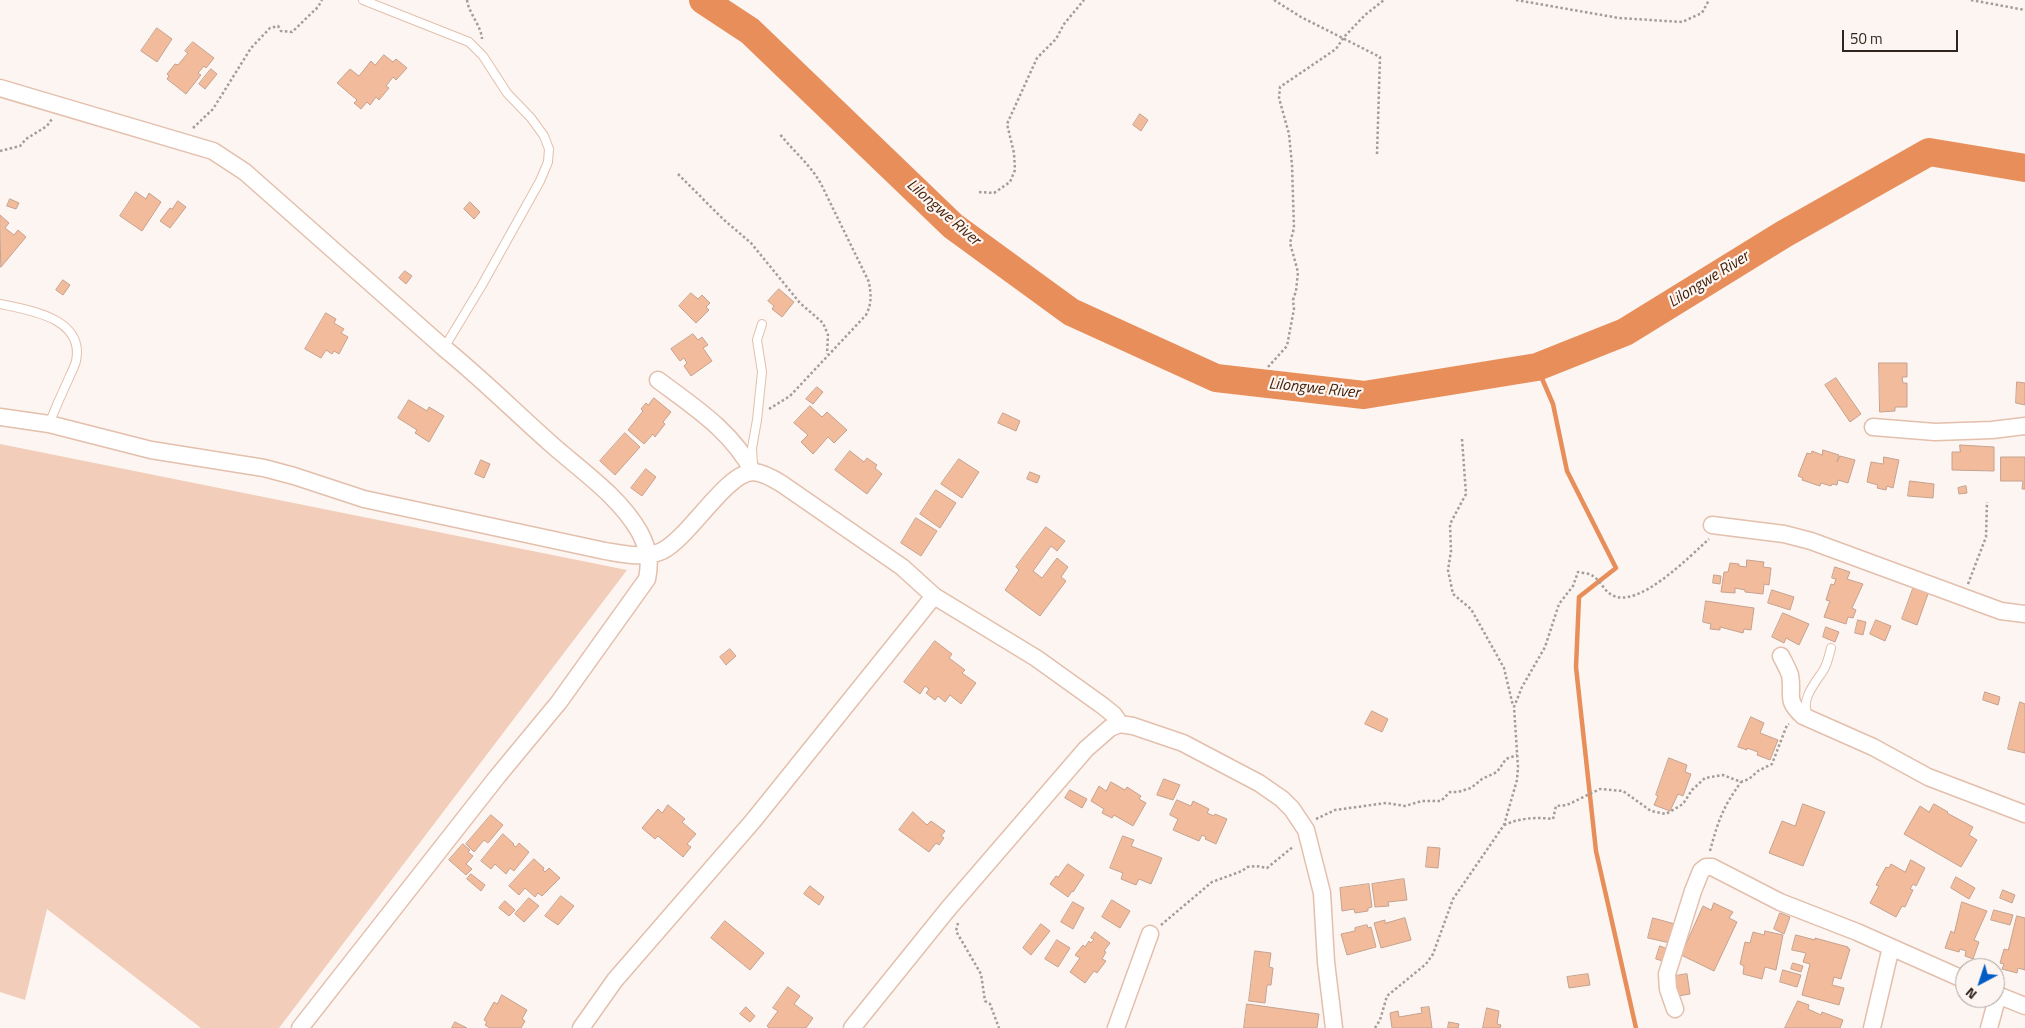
<!DOCTYPE html>
<html>
<head>
<meta charset="utf-8">
<style>
	body { margin:0 }
	#map { position:relative; width:2025px; height:1028px; overflow:hidden; background:#fcf5f1; font-family:"Titillium Web",sans-serif }
	canvas { display:block }
	.north { position:absolute; left:1955px; top:958px; width:50px; height:50px; box-sizing:border-box; background:#fcf5f1; border:1px solid #aba29c; border-radius:50%; rotate:220deg; font-size:14px; font-weight:700; line-height:20px; text-align:center; color:#32251d }
	.north::after { content:''; display:block; margin:auto; width:18px; height:22px; background:#015cc5; clip-path:polygon(50% 0,100% 100%,50% 72%,0 100%) }
	.scale { position:absolute; left:1842px; top:30px; width:116px; height:22px; box-sizing:border-box; border:2px solid #32251d; border-top:0; padding-left:6px; font-size:15px; line-height:18px; white-space:nowrap; color:#32251d; -webkit-text-stroke:4px #fcf5f1; paint-order:stroke }
</style>
</head>
<body>
<div id="map">
<canvas width="2025" height="1028"></canvas>
<div class="north">N</div>
<div class="scale">50 m</div>
</div>
<script>
const c = document.querySelector('canvas').getContext('2d');
c.lineJoin = 'round';
function fillPath(path, color) { c.fillStyle = color; c.fill(path, 'evenodd'); }
function stroke(path, color, width, dash) { c.strokeStyle = color; c.lineWidth = width; c.lineCap = dash ? 'butt' : 'round'; c.setLineDash(dash || []); c.stroke(path); }
function write(font, color, halo, rows, align = 'center') {
  c.font = font + ' "Titillium Web",sans-serif'; c.lineWidth = 4.5; c.setLineDash([]); c.textBaseline = 'middle'; c.strokeStyle = halo; c.fillStyle = color; for (const [text, x, y, turn = 0] of rows) {
    c.save(); c.translate(x, y); c.rotate((+turn || 0) * Math.PI / 180); c.textAlign = isNaN(turn) ? turn : align; if (halo) c.strokeText(text, 0, 0); c.fillText(text, 0, 0); c.restore();
  }
}
fillPath(new Path2D(`
	M0 444 627 570 279 1028H201L47 909 25 1000 0 992Z`), '#f2cdb9');
stroke(new Path2D(`
	M1537 367 1553 404 1567 471 1616 568 1579 597 1576 667 1596 851 1636 1028`), '#e88e5a', 4.5);
stroke(new Path2D(`
	M703 0 750 31 953 226 1071 312 1216 378 1364 395 1537 367 1625 332 1784 234 1929 152 2025 168`), '#e88e5a', 28);
const building = new Path2D(`
	M157 28 172 39 157 62 141 51Z
	M193 42 214 58 206 68 204 66 198 73 201 75 186 94 167 79 169 76 167 74 175 64 178 65 188 53 185 51Z
	M384 55 393 62 396 59 407 68 396 80 393 77 386 86 389 88 379 100 376 97 370 105 367 102 361 109 354 103 357 100 337 83 350 69 359 76 371 61 375 65Z
	M211 69 217 74 205 89 199 84Z
	M1140 114 1148 120 1141 131 1133 125Z
	M136 192 146 199 149 193 161 202 142 231 120 216Z
	M10 199 19 203 16 209 7 206Z
	M178 201 186 207 170 228 160 221 170 208 172 209Z
	M470 202 480 212 474 219 464 209Z
	M0 215 9 223 5 228 14 235 18 230 26 237 1 267Z
	M405 271 412 276 406 284 399 278Z
	M63 280 70 285 63 295 56 290Z
	M779 289 794 302 782 317 772 309 774 306 768 301Z
	M691 293 698 299 702 295 710 303 706 307 709 310 696 323 679 306Z
	M326 313 336 319 334 323 344 329 341 333 348 337 339 354 334 351 332 354 326 350 321 358 305 349Z
	M693 334 698 340 702 337 708 345 703 348 712 361 691 376 684 366 687 363 684 358 680 361 671 349Z
	M1879 363H1907V377H1902L1903 383H1907V407H1895V411L1880 412Z
	M1836 378 1861 414 1850 422 1825 385Z
	M2017 382 2025 383V405L2016 403Z
	M817 387 823 392 813 404 806 399Z
	M654 398 671 412 663 422 665 424 655 437 653 434 644 444 628 430 643 411 641 409 646 403 648 405Z
	M409 400 427 411 429 407 444 416 429 442 415 433 417 430 398 418Z
	M810 406 822 417 827 412 847 430 834 443 828 437 813 454 801 442 808 435 794 423Z
	M1003 413 1020 421 1016 431 998 423Z
	M625 433 640 447 615 475 600 461Z
	M1960 445 1994 447V471L1952 470V452H1960Z
	M1823 450 1839 455 1837 462 1840 456 1855 460 1848 483 1838 480 1837 485 1832 484 1831 486 1821 483 1820 486 1802 480 1803 478 1798 476 1807 453 1811 454 1812 451 1822 455Z
	M850 451 864 462 867 458 877 465 875 468 882 474 867 494 835 470Z
	M1884 457 1899 460 1893 488 1887 486 1886 490 1877 488 1878 485 1867 482 1871 462 1883 464Z
	M2001 457H2025V489H2022L2023 481H2001Z
	M959 459 979 472 962 498 941 484Z
	M481 460 490 464 484 478 475 474Z
	M646 469 656 477 642 496 631 488Z
	M1030 472 1040 476 1037 483 1027 479Z
	M1910 481 1934 484 1933 498 1908 496Z
	M1966 486 1967 493 1959 494 1958 488Z
	M936 490 956 503 940 528 920 514Z
	M916 518 937 531 921 556 901 543Z
	M1046 527 1065 541 1057 551 1051 546 1033 571 1042 578 1057 558 1068 567 1061 577 1066 581 1040 616 1005 590 1019 570 1016 567Z
	M1747 560 1764 562 1763 567 1771 568 1769 585 1764 584 1763 594 1745 592V590L1735 588V593L1721 592 1724 572H1728L1730 563 1739 564V566L1746 567Z
	M1835 567 1850 572 1847 579 1863 584 1852 608 1856 610 1853 618 1848 617 1846 624 1824 617 1830 601 1826 600 1831 584 1834 585 1836 579 1832 578Z
	M1714 575 1721 576 1720 584 1713 583Z
	M1914 586 1929 591 1917 625 1902 619Z
	M1772 590 1794 597 1790 610 1768 603Z
	M1706 601 1754 608 1751 630 1744 629 1743 633 1720 627V630L1710 629 1711 624 1703 622Z
	M1783 613 1809 624 1799 645 1786 638 1784 643 1772 637Z
	M1858 620 1866 622 1863 635 1855 633Z
	M1876 620 1891 626 1885 641 1870 634Z
	M1826 627 1839 632 1835 642 1823 637Z
	M935 641 952 654 949 658 965 670 962 673 976 683 961 704 950 695 945 702 938 696 935 700 926 693 929 689 925 686 920 694 904 682Z
	M730 649 736 656 726 665 720 657Z
	M1985 692 2000 697 1998 705 1983 700Z
	M2020 702 2025 704V753L2008 749Z
	M1372 711 1388 719 1382 732 1365 724Z
	M1751 717 1764 723 1760 733 1778 740 1770 760 1757 755 1758 752 1747 748V750L1738 747Z
	M1669 758 1687 765 1685 772 1691 774 1683 796 1678 794 1670 811 1654 805 1658 796 1656 795Z
	M1164 779 1180 785 1173 800 1157 795Z
	M1111 782 1125 790 1127 787 1141 796 1139 799 1146 803 1133 826 1114 815 1112 818 1102 813 1104 809 1091 801 1099 786 1106 791Z
	M1070 790 1087 799 1082 808 1065 798Z
	M1177 800 1191 806 1193 801 1209 809 1207 813 1214 816 1215 814 1227 819 1216 844 1205 839 1206 837 1202 835 1199 841 1173 830 1178 819 1170 815Z
	M1803 804 1825 812 1803 866 1769 853 1782 821 1795 826Z
	M1934 804 1948 812 1947 813 1973 827 1969 835 1977 840 1961 867 1904 834 1920 806 1929 812Z
	M668 805 685 819 682 822 696 834 687 844 691 847 683 857 658 836 655 839 642 828 658 809 662 813Z
	M913 812 927 825 931 821 945 831 941 836 944 838 939 845 936 843 929 852 899 830Z
	M491 815 503 825 488 843 484 840 474 852 466 844Z
	M503 834 514 844 513 845 516 847 519 843 529 852 514 871 510 868 506 874 495 864 491 869 481 861Z
	M1123 836 1134 840 1131 846 1162 858 1151 884 1139 879 1136 885 1121 879 1123 873 1110 868Z
	M463 844 470 850 468 852 473 856 466 864 472 869 466 875 449 860Z
	M1428 847 1440 848 1438 868 1426 867Z
	M534 859 544 868 543 870 545 872 549 868 560 878 542 896 538 893 535 897 525 888 519 895 509 886Z
	M1911 860 1925 868 1916 886 1913 884 1910 889 1913 890 1905 907 1902 906 1896 917 1870 903 1879 886 1876 885 1886 867 1889 868 1891 864 1905 872Z
	M1068 864 1084 875 1073 892 1072 891 1068 897 1050 884 1056 876 1058 877Z
	M471 874 485 885 481 891 467 879Z
	M1956 877 1975 888 1969 899 1951 888Z
	M1404 879 1407 900 1388 902 1389 906 1375 907 1372 884Z
	M1369 884 1372 907 1368 908V911L1355 913 1354 909 1342 911 1340 888Z
	M810 886 824 897 819 905 804 894Z
	M2003 890 2015 895 2012 903 2000 898Z
	M561 896 574 906 558 925 545 916Z
	M529 898 539 906 524 922 515 914Z
	M1112 900 1130 911 1120 928 1102 917Z
	M505 901 515 910 509 916 499 908Z
	M1073 902 1084 908 1073 929 1061 922Z
	M1962 902 1987 911 1974 940 1979 942 1973 959 1965 956 1966 951 1960 949 1959 952 1945 948 1951 931 1954 933Z
	M1714 903 1733 912 1729 918 1737 922 1714 971 1681 955 1703 906 1711 910Z
	M1994 910 2013 915 2010 925 1991 920Z
	M1780 913 1790 917 1784 934 1774 929Z
	M2017 916 2025 918V970L2018 968 2017 973 2002 969 2004 964 2000 963 2004 949 2008 950Z
	M1405 918 1411 940 1381 948 1374 923 1385 920V923Z
	M1653 918 1675 924 1670 943 1648 938Z
	M725 921 764 953 750 970 711 938Z
	M1041 924 1050 931 1031 955 1023 948Z
	M1367 925 1368 928 1371 927 1376 947 1347 955 1341 934 1355 931V928Z
	M1765 931 1783 935 1776 970 1765 967 1762 979 1743 974 1744 966 1740 964 1745 942 1750 943 1753 932 1764 935Z
	M1095 932 1110 943 1104 951 1106 952 1102 959 1106 961 1097 973 1094 971 1085 983 1070 972 1080 958 1075 955 1083 945 1085 947 1089 941 1091 943 1094 939 1091 938Z
	M1796 935 1815 940V938L1848 947V949H1850L1841 979 1834 977 1832 985 1844 988 1839 1005 1802 995 1810 964 1803 962 1806 953 1792 950Z
	M1057 940 1070 948 1058 967 1045 959Z
	M1660 946 1670 950 1666 962 1656 959Z
	M1255 951 1271 953 1269 967 1273 968 1271 985H1267L1265 1003 1249 1001Z
	M1793 963 1803 966 1801 972 1791 969Z
	M1783 970 1801 975 1797 987 1780 982Z
	M1588 974 1590 985 1569 988 1567 977Z
	M1687 974 1690 994 1678 996 1675 976Z
	M788 987 800 996 794 1004 813 1018 806 1028H769L767 1026 778 1011 773 1008Z
	M502 995 527 1010 522 1019 525 1021 521 1028H490L485 1025 487 1022 484 1020 494 1002 497 1004Z
	M1798 1001 1809 1005 1808 1009 1821 1015 1822 1012 1843 1020 1840 1028H1785Z
	M1247 1004 1319 1014 1317 1028H1244Z
	M746 1007 755 1016 750 1022 740 1014Z
	M1429 1007 1432 1028H1392L1390 1013 1398 1011 1399 1017 1422 1013 1421 1008Z
	M1487 1008 1499 1011 1497 1024 1501 1025 1500 1028H1483Z
	M455 1022 467 1028H452Z
	M1449 1022 1459 1024 1458 1028H1448Z`);
fillPath(building, '#f2bb9c');
stroke(building, '#c5a28f', 1);
const service = new Path2D(`
	M363 0 469 42 483 56 507 93 531 118 544 136 549 149 548 162 540 181 482 285 444 348
	M0 304C29 310 85 318 76 361 75 366 71 373 69 378 62 393 55 409 49 424
	M753 465 752 448 757 420 762 372 757 340 762 324
	M1808 715C1800 700 1815 683 1823 671 1827 665 1829 656 1831 648`);
const minor = new Path2D(`
	M0 88 213 151 245 172 444 348C481 378 514 411 550 443 580 470 618 495 639 531 648 548 651 560 647 579L559 702 497 777 300 1028
	M658 380C694 407 732 431 753 472
	M0 417 49 424 151 450 264 468 294 476 364 499 605 551C623 554 645 559 662 551 690 537 727 471 754 472 764 473 774 479 782 484L902 567 934 596 1036 658 1103 706 1114 715 1120 724
	M1873 427 1935 432 1992 430 2025 426
	M1712 525 1784 534 1811 541 2001 611 2025 614
	M1781 656C1784 662 1788 669 1790 675 1794 695 1784 699 1803 716L1873 747 1928 777 2025 814
	M1995 994 2025 1006
	M1675 1009 1668 989 1667 974 1693 891 1701 871 1706 867H1712L1780 902 1857 932 1965 980
	M581 1028 615 980 753 821 934 596
	M852 1028 948 909 1086 749 1110 728 1120 724 1133 726 1183 743 1259 783 1282 799 1292 809 1306 830 1322 893 1326 962 1334 1028
	M1116 1028 1150 934
	M1872 1028 1891 947
	M1989 1028 1998 995`);
stroke(service, '#e3bfac', 10);
stroke(minor, '#e3bfac', 19);
stroke(new Path2D(`
	M467 0C469 14 481 25 482 39
	M1274 0 1301 17 1380 57 1377 154
	M1516 0 1619 18 1682 22 1702 13 1709 0
	M1971 0 2025 10
	M193 128 213 109 251 48 270 28 278 26 281 31 292 32 318 7 322 0
	M0 151 20 146 26 139 47 126 52 119
	M678 174 723 219 751 243 800 303 823 323 828 335 827 354
	M979 192 994 193 1010 182 1015 170 1014 153 1007 124 1037 58 1056 39 1064 24 1084 0
	M1268 367 1287 346 1294 309 1293 300 1296 291 1298 272 1290 243 1294 228 1292 165 1289 134 1279 98 1280 87 1336 49 1344 37 1365 15 1384 0
	M769 409 790 396 866 315C872 303 871 295 869 282L821 184C810 164 793 151 779 133
	M1462 439 1466 494 1450 524 1451 551 1448 570 1453 594 1471 609 1504 668 1513 706
	M1968 584 1986 537 1987 502
	M1316 819 1335 810 1386 803 1405 806 1422 801H1441L1450 792H1458L1471 788 1482 779 1497 772 1506 759 1517 755
	M1504 825C1519 818 1536 817 1553 819L1556 806 1567 805 1600 789 1623 791 1651 811 1666 814 1683 804 1692 790 1705 778 1723 775 1741 782 1749 779 1758 771 1772 764 1787 725 1789 724
	M1710 851C1718 821 1723 807 1741 782
	M958 923 956 931 981 974 985 1001 990 1004 999 1028
	M1161 925 1212 882 1242 871 1247 867 1256 866 1267 868 1294 846
	M1375 1028 1380 1020 1387 996 1426 964 1433 954 1453 899 1504 825 1517 780 1518 767 1514 707 1522 687 1545 647 1559 604 1573 586 1578 572C1582 573 1589 573 1593 576 1600 580 1604 591 1612 595 1638 610 1691 555 1709 539`), '#a69c97', 2.5, [2.5, 2.5]);
stroke(service, '#fff', 8);
stroke(minor, '#fff', 16);
write('italic 16px', '#421f08', '#fcf5f1', [
	["Lilongwe River",943,213,41],
	["Lilongwe River",1709,280,-32],
	["Lilongwe River",1314,389,6]
]);
</script>
</body>
</html>
